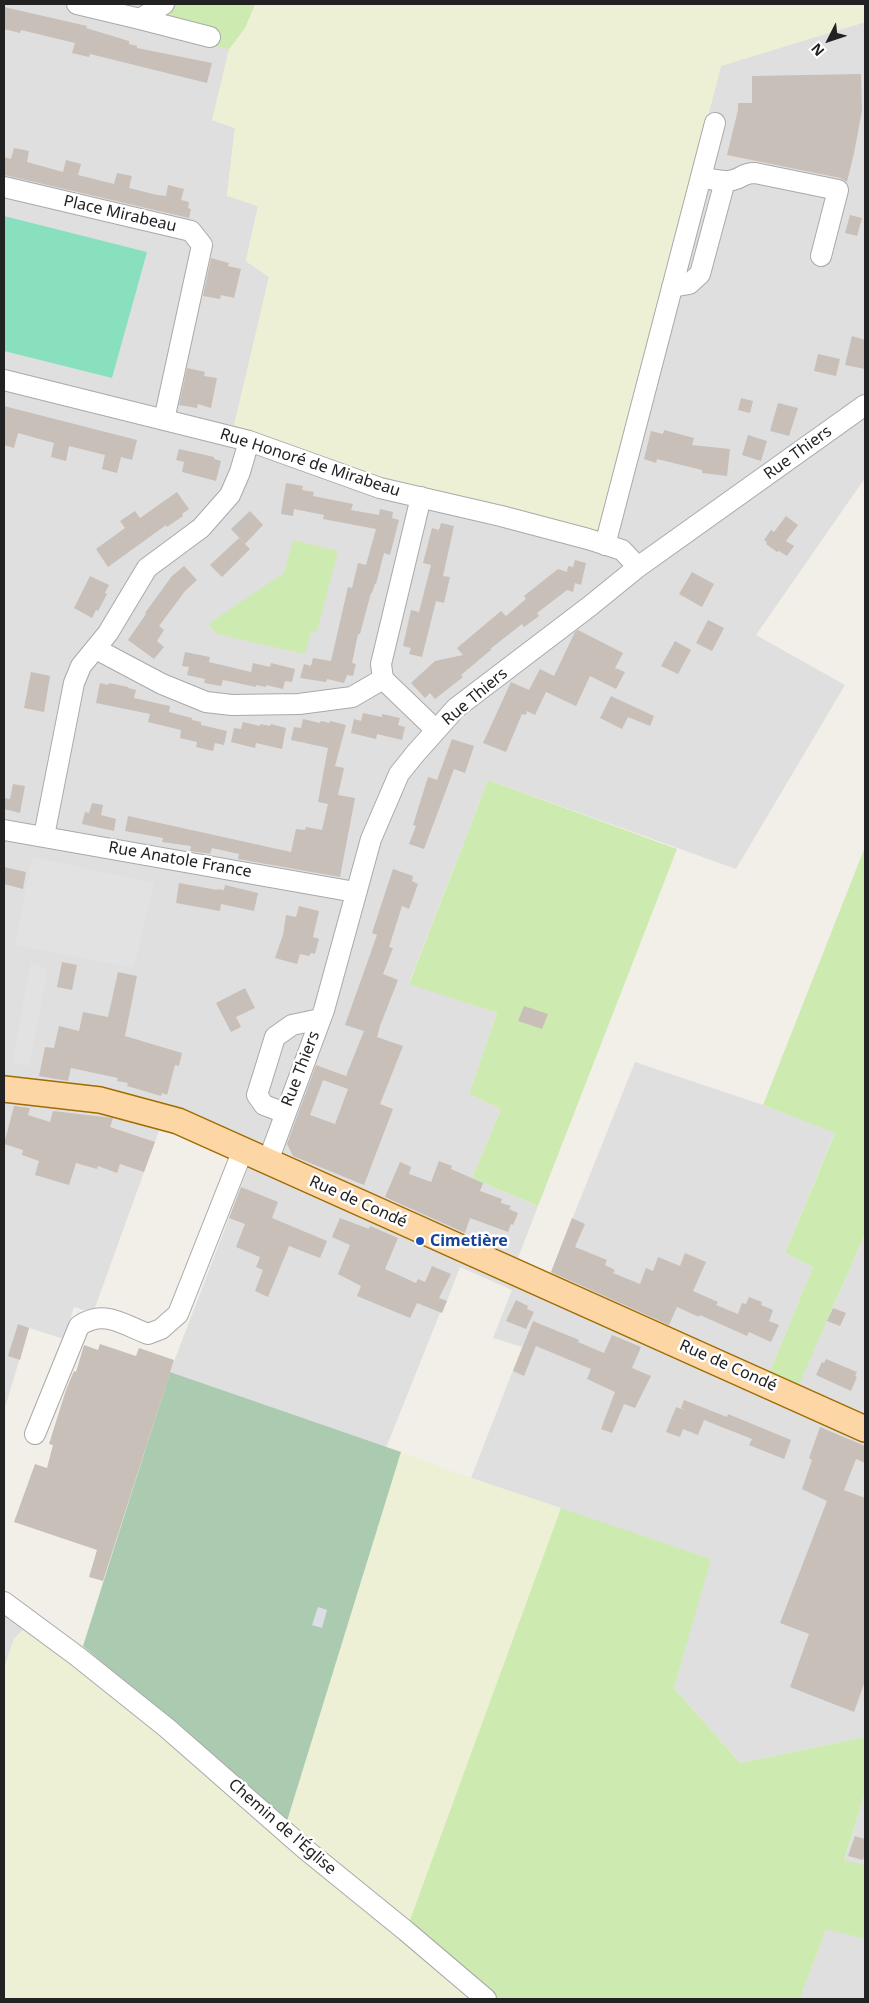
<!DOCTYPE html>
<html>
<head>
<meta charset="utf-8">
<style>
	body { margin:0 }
	#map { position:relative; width:869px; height:2003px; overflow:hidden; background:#f2efe9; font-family:"Noto Sans",sans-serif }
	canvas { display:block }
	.frame { position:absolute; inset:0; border:5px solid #222; pointer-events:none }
	.north { position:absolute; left:804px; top:15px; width:50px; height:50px; -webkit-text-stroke:4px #fff; paint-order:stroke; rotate:229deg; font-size:14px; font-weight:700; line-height:20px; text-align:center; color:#222 }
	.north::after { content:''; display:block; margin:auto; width:18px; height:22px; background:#222; clip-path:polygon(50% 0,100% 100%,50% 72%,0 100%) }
</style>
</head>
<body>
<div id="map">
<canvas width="869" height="2003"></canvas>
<div class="frame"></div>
<div class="north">N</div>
</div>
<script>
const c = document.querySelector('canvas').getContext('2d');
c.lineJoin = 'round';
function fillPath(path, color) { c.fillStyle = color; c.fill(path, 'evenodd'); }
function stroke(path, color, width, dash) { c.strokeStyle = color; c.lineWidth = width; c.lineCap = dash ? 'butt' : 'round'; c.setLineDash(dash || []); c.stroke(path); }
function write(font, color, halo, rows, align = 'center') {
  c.font = font + ' "Noto Sans",sans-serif'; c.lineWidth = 5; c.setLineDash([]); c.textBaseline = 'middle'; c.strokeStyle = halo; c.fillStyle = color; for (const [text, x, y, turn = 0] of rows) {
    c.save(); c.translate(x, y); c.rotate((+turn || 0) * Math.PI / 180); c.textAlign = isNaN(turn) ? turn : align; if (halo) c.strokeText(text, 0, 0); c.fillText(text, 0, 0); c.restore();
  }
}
fillPath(new Path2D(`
	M4 4H255L212 120 235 128 227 195 258 206 246 261 269 277 235 425 602 526 721 65 865 22V478L756 635 845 685 736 869 488 780 409 983 497 1013 469 1094 501 1109 472 1178 538 1206 513 1271 543 1284 551 1272 635 1062 763 1105 835 1132 785 1253 813 1267 770 1371 827 1321 865 1234V1737L740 1763 674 1688 710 1559 471 1478 522 1347 493 1338 512 1290 460 1267 447 1301 440 1313 386 1448 170 1372 250 1163 164 1117 93 1313 74 1307 64 1339 29 1328 4 1411Z
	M4 1602 31 1622 14 1639 4 1669Z
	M865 1793V1865L844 1861Z
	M826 1928 865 1939V1999H800Z`), '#e0dfdf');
fillPath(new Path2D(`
	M255 4H865V22L721 66 599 533 420 492 321 458 234 425 269 277 246 261 258 206 227 196 235 128 212 120 229 49 245 28Z
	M401 1452 471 1478 561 1508 474 1747 486 1999H4V1669L14 1639 31 1622 287 1821Z`), '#eef0d5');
fillPath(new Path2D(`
	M173 4H255L245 28 229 49 214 46 160 17Z
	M293 540 338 551 317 632H311L305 654 217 634 208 624 284 573Z
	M488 780 677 849 538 1206 472 1178 501 1109 469 1094 497 1013 409 984Z
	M865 847V1234L794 1396 765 1383 813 1267 785 1253 835 1133 763 1105Z
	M561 1508 711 1559 674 1688 740 1763 865 1737V1793L844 1860 865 1865V1939L826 1929 800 1999H486L406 1931Z`), '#cdebb0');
fillPath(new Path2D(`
	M170 1372 401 1452 287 1821 83 1646Z`), '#aacbaf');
fillPath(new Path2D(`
	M4 216 147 252 112 378 4 351Z`), '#88e0be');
fillPath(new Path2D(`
	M32 857 154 883 134 968 15 945Z
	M31 962 45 968 47 973 29 1066 12 1062Z`), '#e2e2e2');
fillPath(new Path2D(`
	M318 1607 327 1610 322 1628 312 1625Z`), '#dddde8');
fillPath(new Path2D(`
	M4 7 87 26 86 28 129 41V44L137 46V48L212 63 207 83 90 54 89 57 72 53 75 43 21 30 20 33 4 29Z
	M861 74 862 111 854 153 847 182 840 178 727 155 738 110V103H752V76Z
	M14 148 29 151 27 162 63 172 66 160 81 164 78 175 114 184 117 173 132 176 129 188 157 195 166 196 168 185 184 189 181 200 189 202 188 208 191 209 189 218 4 175V157L11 159Z
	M850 215 862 218 857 236 845 233Z
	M211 258 229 263 228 266 241 269 234 298 221 295 220 299 203 296Z
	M852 336 865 340V369L845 365Z
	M818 354 840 359 836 376 814 371Z
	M187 368 205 372 204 376 217 378 211 408 198 404 197 408 179 405Z
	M741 398 753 401 750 413 738 410Z
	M778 403 798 408 789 436 770 431Z
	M4 406 137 440 132 460 121 457 117 473 102 469 105 455 69 446 66 461 58 459 51 457 54 443 18 433 14 448 4 445Z
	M664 430 694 438 692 445 730 449 727 476 702 473V470L657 459 656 463 644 459 651 431 663 434Z
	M748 435 767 441 761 461 742 455Z
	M179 449 214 457V459L221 461 216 481 182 472 184 462 176 460Z
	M286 483 303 486 302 490 314 492 313 496 353 504 351 510 379 515 380 509 393 512 392 518 399 520 390 555 384 553 376 584H375L372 593H371L360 634H358L352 663 356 664 353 676 347 675 344 683 327 679 326 682 300 678 304 664 311 666 313 658 331 661 348 587 352 588 358 563 366 565 376 529 323 519 324 515 294 509 293 516 281 514Z
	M177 492 189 509 182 514 183 516 167 527 166 525 108 567 96 549 125 528 120 521 135 511 140 518Z
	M250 511 263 525 245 544 231 529Z
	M786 516 798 525 786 541 794 546 787 556 779 551 777 552 766 544 767 542 764 540 771 530 774 532Z
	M441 523 454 526 443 576 450 577 444 603 436 601 422 657 409 654 411 648 403 646 411 610 419 612 431 565 423 563 432 528 439 530Z
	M239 538 250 549 222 577 210 565Z
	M575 560 586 563 581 585 575 583 573 592 567 590 537 613 539 616 524 627 522 624 490 649H492L461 675 463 677 435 699 430 693 425 698 411 683 435 661 463 655 457 648 501 611 506 616 526 599 524 596 558 569 567 572 568 566 573 567Z
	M184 566 197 580 185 591 159 626 164 630 157 641 164 647 154 659 128 640 146 614 145 613 172 576Z
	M692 572 714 584 702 607 679 594Z
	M90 576 109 585 105 593 107 594 98 611 96 610 92 618 74 608Z
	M708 620 724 628 712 651 696 643Z
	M578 630 623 653 615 668 625 672 616 689 590 676 576 706 546 692 535 715 527 711 526 715 522 714 506 752 483 743 511 682 529 690 540 669 554 676 575 632Z
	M675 641 691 650 678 674 661 666Z
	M185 652 210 657 209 662 251 672 253 663 270 667 271 663 295 669 292 682 285 681 283 689 266 685V687L256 685V687L223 680 221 686 204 683 205 679 187 675 189 667 182 666Z
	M31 672 50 676 44 712 24 708Z
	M100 683 108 685 109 683 128 687V688L136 690 134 698 170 706 169 712 192 718V720L201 722V725L227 731 224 745 215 743 213 751 196 747 197 742 180 738 181 730 148 722 150 714 96 703Z
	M611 696 654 716 650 726 628 717 622 729 600 718Z
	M363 713 382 717V714L400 718 398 725 405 727 402 740 377 734 376 739 351 733 354 719 361 721Z
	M303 719 320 723 321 721 330 723V721L346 725 335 766 344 768 338 795 355 798 340 877 238 859 239 854 212 848 210 854 190 851 191 846 162 842 163 838 125 831 128 816 291 852 296 829 305 830 306 827 322 830 328 804 318 802 328 748 291 740 294 727 301 728Z
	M243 722 260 726V724L270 726 271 724 286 728 282 749 256 743 255 748 231 742 234 728 241 729Z
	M452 739 474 746 465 773 454 769 424 849 409 844 416 826 413 825 428 777 437 780Z
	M13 784 25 786 20 813 4 809V798L10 799Z
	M92 803 103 805 101 815 116 819 114 831 82 824 85 812 89 813Z
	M4 867 26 872 23 889 4 884Z
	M393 869 413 876 412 881 418 884 409 909 402 906 389 947 393 948 383 974 398 980 380 1026 377 1037 403 1046 380 1104 393 1109 364 1185 293 1156 287 1144 316 1065 346 1076 364 1031 345 1025 377 935 372 933ZM323 1080 348 1089 335 1124 310 1115Z
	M179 883 217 890V889L224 890 225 885 258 893 254 911 221 904 220 911 176 903Z
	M299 906 319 911 313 937 319 939 315 954 311 953 309 956 300 954 297 964 275 958 283 935 286 915 296 917Z
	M62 962 77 965 72 990 57 987Z
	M118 972 137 976 125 1036 182 1053 179 1066 175 1065 167 1095 162 1093 161 1096 134 1088 127 1086 128 1083 117 1081 118 1078 71 1068 68 1081 39 1076 45 1047 54 1048 59 1026 79 1031 83 1012 108 1017Z
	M245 988 255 1008 236 1017 241 1027 231 1032 216 1003Z
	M524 1006 548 1014 542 1029 518 1021Z
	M14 1106 30 1108 28 1115 50 1122 53 1111 113 1118 110 1127 155 1142 144 1172 120 1164 117 1173 98 1166 97 1169 76 1163 69 1185 35 1175 39 1161 22 1155 23 1150 4 1144Z
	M439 1161 452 1166 451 1169 483 1183 480 1191 502 1199 501 1203 511 1206 509 1209 518 1213 513 1225 511 1224 508 1232 470 1218 465 1233 385 1197 400 1162 411 1167 409 1174 431 1182Z
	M241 1187 278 1202 272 1218 327 1241 320 1258 289 1246 268 1297 255 1291 263 1270 256 1267 260 1257 236 1247 245 1224 229 1218Z
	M340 1218 369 1229 370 1226 398 1238 385 1269 416 1283 418 1279 425 1282 432 1266 451 1274 439 1298 447 1301 442 1313 417 1303 410 1318 357 1296 361 1286 338 1274 350 1245 332 1237Z
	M572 1218 585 1224 575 1247 607 1260 605 1265 615 1270 613 1273 640 1284 646 1268 653 1271 658 1257 680 1266 685 1253 706 1262 693 1291 718 1302 716 1305 738 1314 742 1303 746 1304 749 1297 762 1302 761 1305 773 1310 769 1321 779 1325 771 1342 749 1332 747 1336 700 1315 699 1317 677 1307 669 1325 551 1272Z
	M516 1300 528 1306 527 1309 534 1312 526 1329 506 1321Z
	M833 1308 846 1313 840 1326 827 1321Z
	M533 1321 579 1340 578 1342 604 1353 612 1335 641 1347 632 1368 651 1376 635 1408 624 1404 612 1433 601 1429 615 1392 587 1379 591 1369 536 1346 524 1376 513 1371Z
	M18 1324 29 1328 20 1360 8 1356Z
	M100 1344 136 1356 139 1348 174 1360 103 1581 89 1577 97 1550 14 1522 35 1464 47 1468 53 1445 49 1444 54 1428 66 1390 74 1371 76 1372 84 1345 98 1350Z
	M826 1359 857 1372 855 1376 857 1377 851 1391 816 1375 822 1362 824 1363Z
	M684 1400 727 1417 728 1414 791 1440 784 1459 749 1445 752 1439 704 1420 698 1435 683 1429 680 1437 666 1432 676 1407 687 1411 681 1408Z
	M820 1427 865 1446V1463L856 1459 844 1490 865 1498V1681L854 1712 790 1687 809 1634 780 1623 827 1501 802 1489 812 1460 809 1458Z
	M855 1836 865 1839V1853L863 1860 848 1856Z`), '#c7bfb8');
const minor = new Path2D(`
	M77 4 140 19 164 4
	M140 19 210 37
	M701 177C711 179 723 183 733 180 743 178 742 173 755 173L838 190 821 256
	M4 187 191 231 202 245 164 420
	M672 287 689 284 700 274 725 181
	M4 380 249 441 380 488 501 516 588 539 622 550 638 567
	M421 497 381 664 383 679 436 730
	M605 545 715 123
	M96 649 162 684 206 702 232 705 299 704 352 697 383 679
	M4 830 355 892
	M44 836 74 683 81 666 108 633 147 568 201 528 230 495 240 472 249 441
	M285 1113 264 1105 257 1095 275 1037 292 1025 320 1019
	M268 1161 324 1010 371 839 399 774 415 754 456 708 590 606 638 567 865 405
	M35 1434 79 1326C104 1309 122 1324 148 1334L161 1329 178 1314 243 1150
	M4 1602 77 1656 167 1728 305 1849 406 1931 486 1999`);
const major = new Path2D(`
	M4 1089 100 1100 178 1121 865 1429`);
stroke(minor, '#a9a9a9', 22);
stroke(major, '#a06b00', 28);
stroke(minor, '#fff', 20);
stroke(major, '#fcd6a4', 25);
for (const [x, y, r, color] of [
	[420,1241,5,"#1a4fb4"]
]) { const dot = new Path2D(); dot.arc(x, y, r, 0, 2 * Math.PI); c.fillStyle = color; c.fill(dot); stroke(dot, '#fff', 2); }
write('16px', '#222', '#fff', [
	["Place Mirabeau",120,214,13],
	["Rue Thiers",798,453,-36],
	["Rue Honoré de Mirabeau",310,463,18],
	["Rue Thiers",475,697,-40],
	["Rue Anatole France",180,860,10],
	["Rue Thiers",301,1069,-69],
	["Rue de Condé",358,1202,24],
	["Rue de Condé",728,1366,24],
	["Chemin de l'Église",282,1827,41]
]);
write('bold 16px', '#164399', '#fff', [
	["Cimetière",430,1241]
], 'left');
</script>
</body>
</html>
